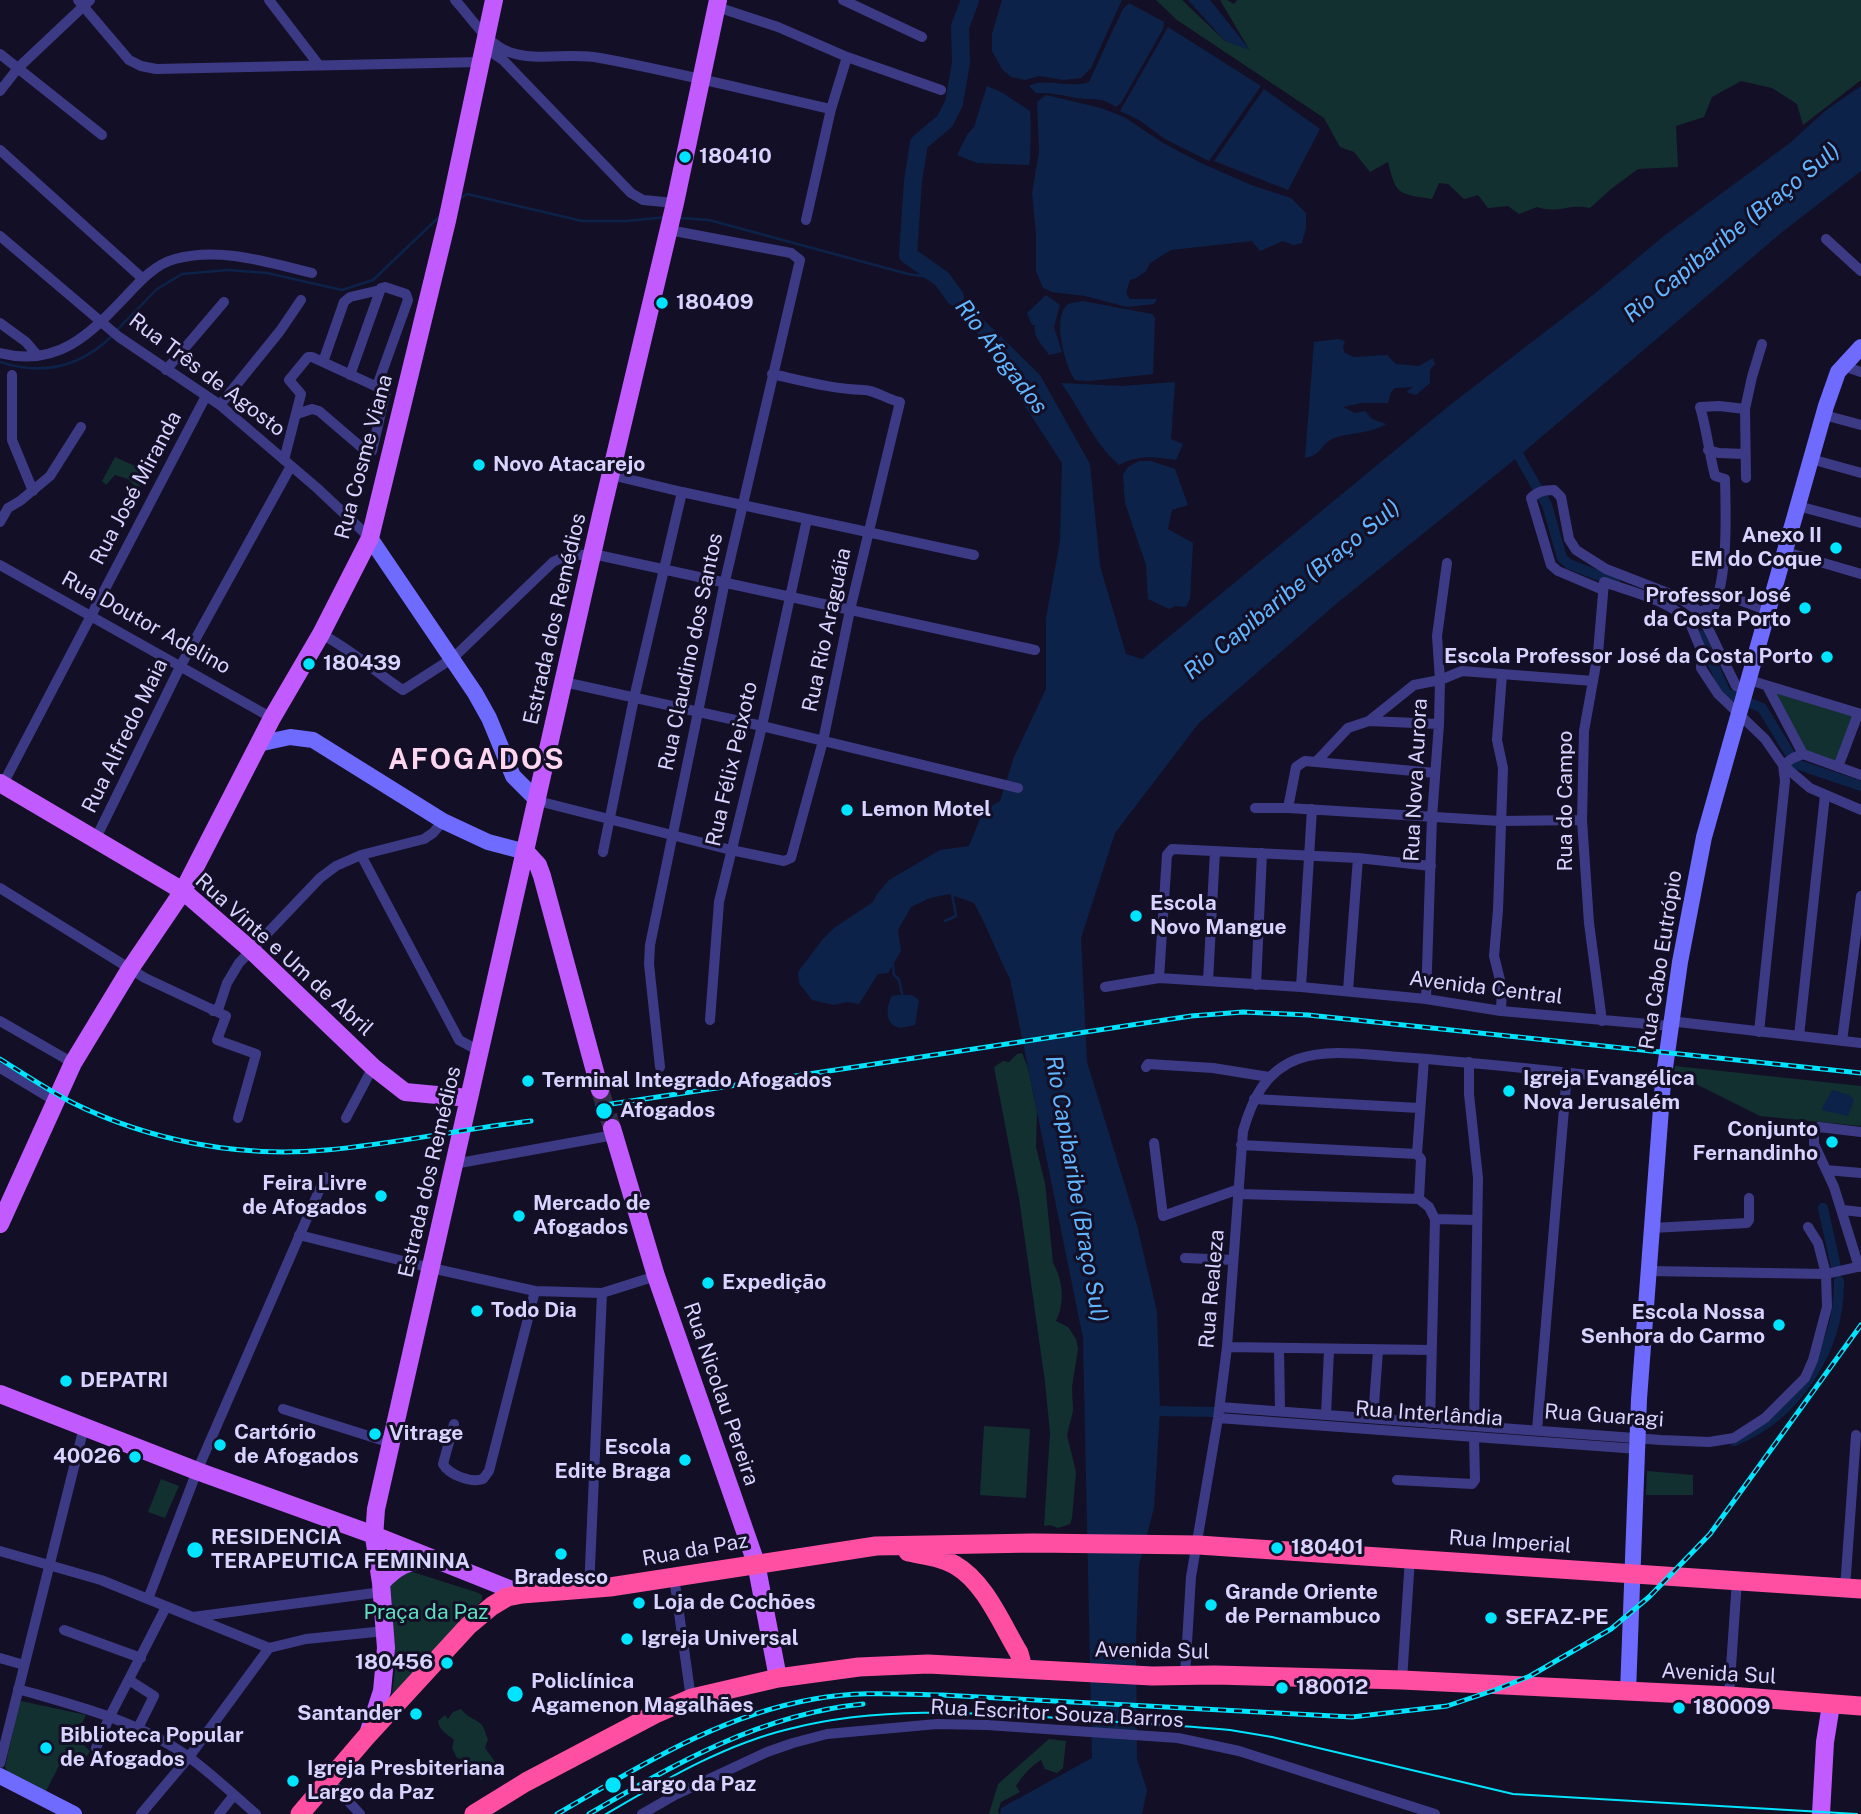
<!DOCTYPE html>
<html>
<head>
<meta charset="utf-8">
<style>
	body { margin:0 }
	canvas { display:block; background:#130f26 }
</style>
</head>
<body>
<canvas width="1861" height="1814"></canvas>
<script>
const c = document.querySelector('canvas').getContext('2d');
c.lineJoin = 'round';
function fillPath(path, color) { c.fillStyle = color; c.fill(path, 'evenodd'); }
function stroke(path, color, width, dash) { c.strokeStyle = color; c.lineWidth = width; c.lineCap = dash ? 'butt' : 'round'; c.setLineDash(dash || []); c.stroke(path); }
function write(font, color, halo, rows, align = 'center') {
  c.font = font + ' "Public Sans",sans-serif'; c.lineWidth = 6; c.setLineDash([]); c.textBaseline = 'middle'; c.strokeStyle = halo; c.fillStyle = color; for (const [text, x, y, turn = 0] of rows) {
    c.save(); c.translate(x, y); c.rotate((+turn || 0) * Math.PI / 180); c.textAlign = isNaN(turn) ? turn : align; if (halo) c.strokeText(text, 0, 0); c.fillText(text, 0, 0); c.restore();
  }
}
fillPath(new Path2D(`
	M1156 0H1182L1225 41 1249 49 1220 0H1227L1234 4 1237 0H1861V80L1803 125 1797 104 1772 88 1741 81 1712 97 1704 117 1676 126 1678 167 1638 169 1611 189 1590 208C1568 203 1559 214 1537 207L1519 214 1508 206 1488 208 1478 195 1464 199 1448 184 1439 183 1432 199C1398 194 1396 195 1388 162L1370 172 1354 152 1340 147 1324 118 1177 20Z
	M115 457 148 472 146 484 136 487 128 479 115 475 106 485 102 481Z
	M1772 688 1856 712 1835 770 1806 755Z
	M1022 1053 1028 1068 1037 1112 1036 1147 1045 1183 1053 1263C1063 1280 1065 1303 1056 1321L1068 1327 1076 1339 1078 1349 1072 1387 1073 1411 1067 1435 1076 1472 1072 1518 1070 1524 1058 1528 1050 1525 1044 1526 1050 1433 1045 1382 1019 1198 994 1067 1003 1061 1009 1062 1017 1054Z
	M1675 1066 1861 1086V1126L1760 1116 1674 1073Z
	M984 1426 1030 1429 1026 1498 980 1495Z
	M1647 1471 1693 1475V1495H1646Z
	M161 1479 179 1486 165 1518 148 1512Z
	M406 1570 476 1592 482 1595V1600L391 1703 395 1670 389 1583Z
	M21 1701 86 1715 75 1737 90 1751 80 1768 63 1758 45 1793 8 1772 5 1767 19 1705Z
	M461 1709C467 1717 473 1718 480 1723 485 1727 485 1734 488 1739L485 1748 496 1763 481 1780 473 1772 467 1760 457 1758 452 1748 454 1740C448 1734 439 1731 438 1721L445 1715 448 1719 453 1712Z
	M1049 1739 1066 1741 1063 1768 1057 1773 1045 1769 1041 1760C1032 1765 1021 1777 1016 1786L1020 1792 1001 1802 998 1811 999 1814H989L998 1784Z`), '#12302f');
fillPath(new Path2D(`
	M1002 0H1122L1091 68 1081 78 1064 80 1039 76 1025 80 1011 77 1002 69 992 51V34Z
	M1188 0H1210L1250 50 1225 41Z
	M1129 3 1164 22 1163 29 1121 103 1116 107C1098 95 1093 101 1077 98 1061 95 1053 93 1036 93L1029 86C1044 77 1070 89 1089 82L1111 34 1123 9Z
	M1168 27 1261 86 1209 161 1165 139 1139 120 1120 111Z
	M987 86 1003 93 1030 111C1031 118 1031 161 1029 165L977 163 957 155 967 135 974 127Z
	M1861 86V171L1781 233 1519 456 1336 604 1198 724 1115 833 1081 938 1087 1062 1137 1225 1157 1312 1160 1411 1154 1508 1139 1565 1136 1642 1137 1759 1147 1790 1142 1814H1000L1001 1808 1092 1758 1083 1338 1010 979C997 954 988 928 974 903L949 894 930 898 911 907 898 930 901 951 888 973 878 974 859 1004 847 1002 834 1005 812 1000 799 983 798 972 822 940 834 928 873 902 877 894 889 880 940 850 969 846 983 811 1000 801 1014 757 1046 689V618L1060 541 1062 463 942 279 1040 375 1090 464 1100 566 1126 654 1142 659 1450 405 1593 295 1665 235 1790 143 1825 111Z
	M1264 89 1320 129 1288 190 1214 161Z
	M1046 95 1101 108 1124 117 1163 143 1201 163 1251 185 1291 198 1306 213V228L1302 243 1293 245 1283 241 1260 251 1252 241 1171 250 1150 263 1146 271 1136 278 1130 280 1126 293 1130 299H1157L1154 304 1127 307 1085 296 1052 292 1043 288 1036 271V232L1032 193 1039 152 1037 102Z
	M1046 295 1060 305 1054 327 1062 352 1049 355C1043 345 1033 338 1035 325H1032L1027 313Z
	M1083 301 1152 314 1155 318 1153 374 1089 381 1075 380C1065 366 1052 318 1067 305 1072 302 1078 302 1083 301Z
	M1338 339 1345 341 1343 347 1345 353 1354 357 1387 355 1396 364 1419 366 1433 358 1435 364 1430 370V383L1416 395 1406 392 1413 387 1395 388 1391 392 1388 403H1362L1343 407 1355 413 1365 411 1372 419 1386 424C1371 434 1349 432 1332 439 1321 444 1322 455 1305 458L1314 342Z
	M1175 382 1171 439 1183 444 1176 460C1153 457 1140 454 1119 465 1093 442 1081 410 1061 383L1122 386Z
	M1139 461H1151L1175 469 1188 505 1172 510 1168 529 1193 543 1190 599 1186 607 1175 606 1169 609 1148 599 1146 565 1125 503 1123 475 1128 467Z
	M897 995H912L919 1000 915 1025C909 1026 902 1029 897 1027 884 1023 887 1004 892 996Z
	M1832 1090 1850 1095 1854 1101 1848 1116 1821 1110Z`), '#0c2248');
stroke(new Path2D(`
	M458 200 467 194 582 221H627L666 217
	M680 218 709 220 908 274 942 279
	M116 331 157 289 182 274 228 270 267 273 342 290 373 280 440 216
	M0 362C43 376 80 367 112 336
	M945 921 956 916 952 894
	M893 965 894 975 899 980 902 994`), '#0c2248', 2.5);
stroke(new Path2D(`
	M1509 448 1519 456 1547 505 1562 558 1569 564 1615 582
	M1700 635 1726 693 1762 708 1796 764 1861 786
	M1823 1208 1836 1267
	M1160 1411 1214 1412
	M1734 1441C1797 1416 1840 1348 1839 1281`), '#0c2248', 10);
stroke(new Path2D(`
	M955 297 942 279 908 255 913 181 919 143 945 121 954 103 961 63 960 27 970 0`), '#0c2248', 18);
stroke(new Path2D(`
	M600 1090 612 1128`), '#312d47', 18, [18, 9]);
stroke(new Path2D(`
	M78 0 129 60 141 66 156 69 481 62
	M269 0 318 64
	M455 0C471 17 486 43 509 52 537 62 571 52 600 58 677 72 754 92 831 109
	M843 0 922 37
	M717 7 778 27 847 57 941 90
	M484 47 503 60 631 193 643 200 675 203
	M0 54 102 135
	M0 91 18 68 90 0
	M0 150 142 278
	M806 220 831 109 847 57
	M0 236 119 337 220 405 317 488 370 538
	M1826 239 1861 271
	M0 323 26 342 37 355
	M0 353C59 368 91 333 128 294 141 280 156 264 175 259 221 247 266 262 312 273
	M323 362 344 302 350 297 380 290
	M1843 366 1861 372
	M166 370 224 302
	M12 375V440L33 491
	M350 375 381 288 385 287 406 294 408 300 377 386
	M220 405 280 331 301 300
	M1745 409 1719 406 1700 407C1707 430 1709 453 1715 476L1725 479C1726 516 1728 577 1713 609L1704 610 1690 623 1702 652 1701 668 1718 694 1765 739 1783 765 1810 788 1861 810
	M1824 415 1861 425
	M1708 450 1719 453 1744 454
	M1811 459 1861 473
	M284 460 301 394 289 380 308 357H312L386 391 372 451 368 453 319 411 312 409 297 414
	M611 475 682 492 974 555
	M1746 478 1745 409 1752 377 1762 344
	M1798 506 1861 523
	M0 522 8 508 20 501 50 476 81 427
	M1786 552 1861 574
	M0 565 272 718
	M1603 590 1558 571 1551 565 1531 498C1538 491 1545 490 1554 490L1561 497 1569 539 1576 550 1606 569 1678 597 1700 612 1736 686 1746 691
	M1720 595 1734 598 1769 611
	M321 634C351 649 375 672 403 690L453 658 553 562 566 556 593 554 1035 650
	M1749 680 1861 714
	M564 682 762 726 1018 788
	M1767 686 1803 754 1861 775
	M1369 721 1439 724
	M1316 762 1435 773
	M1838 767 1858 714
	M3 784 206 396
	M538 801 731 850 784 861 791 858 823 741 850 610 900 402C888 400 875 390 864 390 832 389 803 381 772 374
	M1255 808H1288L1500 821 1582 820
	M1288 808 1296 767 1305 761 1316 762 1348 728 1369 721 1414 685 1440 680 1462 671 1593 681
	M95 840 180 667 291 466
	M603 852 634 698 682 492
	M361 855 459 1040 481 1052
	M0 888 145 978 226 1016 217 1040 256 1054 238 1118
	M1159 978 1167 855 1172 849 1358 858 1431 866
	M1208 981 1215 851
	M1256 985 1262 853
	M1105 987 1159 978 1301 987 1426 999 1501 1011 1671 1026 1678 1022 1861 1043
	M1301 987 1312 809
	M1348 990 1358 858
	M1426 999 1432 817 1439 724 1440 680 1437 636 1447 563
	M213 1011 219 1007 227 983 239 963 320 878 336 866 361 855 424 839 433 833 443 821
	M1501 1011 1502 988 1494 956 1498 910 1503 768 1497 740 1502 674
	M710 1020 719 902 762 726 807 519
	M0 1021 73 1063
	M1602 1021 1589 923 1582 820 1584 731 1598 653 1604 582C1632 592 1670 600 1690 623
	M1759 1032 1785 781 1783 765 1793 758 1803 754
	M1799 1036 1825 795
	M1842 1041 1861 896
	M1469 1062V1094L1478 1178 1474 1426
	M660 1067 649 964 650 945 725 581 800 260 791 253 669 230
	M1146 1067 1148 1064 1213 1068 1269 1077
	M0 1068 55 1101
	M1254 1099 1419 1108
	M346 1118 373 1067
	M1154 1143 1163 1216 1239 1189
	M1241 1145 1417 1154
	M454 1164 614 1135
	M1826 1170 1861 1173
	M1239 1194 1419 1199
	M1419 1199 1429 1207 1435 1219 1430 1423
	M1419 1199 1421 1159 1417 1154 1424 1059
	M1843 1210 1861 1212
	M1435 1219 1477 1220
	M1652 1228 1747 1223 1749 1220V1198
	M299 1235 431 1268 535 1291 602 1293 656 1276
	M1185 1258 1233 1260
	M1859 1267 1834 1187 1814 1144V1131L1819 1127 1861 1132
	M1649 1271 1826 1274 1861 1266
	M1227 1347 1431 1350
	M1279 1349 1280 1411
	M1220 1407 1661 1440 1709 1442 1734 1438 1765 1418 1805 1378 1813 1360 1827 1307 1826 1274 1818 1243 1808 1227
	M283 1409 391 1443
	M1326 1415 1329 1350
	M1218 1418 1638 1449
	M1373 1418 1378 1351
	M454 1424 443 1464C449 1475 471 1483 483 1479L489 1471 535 1291
	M1537 1430 1567 1073
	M1397 1480 1472 1484 1475 1480 1474 1437
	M0 1551 101 1580 269 1648
	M674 1577 691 1699
	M1845 1588 1856 1435
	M589 1590 602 1293
	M148 1599 197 1471 325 1177
	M193 1617 382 1592
	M64 1630 141 1658
	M269 1648 306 1639 385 1631
	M0 1658 24 1665
	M1185 1675 1191 1577 1218 1418 1227 1347 1243 1131C1252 1100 1265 1071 1298 1059 1329 1048 1367 1055 1399 1057 1487 1063 1575 1074 1663 1082
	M129 1680 154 1696 138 1728
	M1402 1680 1410 1558
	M18 1689C77 1706 139 1721 190 1758 213 1775 234 1795 256 1814
	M1729 1696 1737 1580
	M96 1748 110 1716 166 1607
	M0 1763 84 1427
	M330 1781 360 1814
	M141 1814 189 1757 269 1648
	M219 1814 234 1795
	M642 1814 675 1795 767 1752 793 1743 827 1734 937 1724 987 1725 1178 1738 1239 1751 1435 1814`), '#3d3a85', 10);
stroke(new Path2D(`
	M370 538 475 693 489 718 513 776 538 801
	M258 744 290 737 313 740 443 821 488 842 526 852
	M1628 1692 1639 1399 1663 1082 1680 962 1704 837 1826 406 1838 372 1861 347
	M0 1776 74 1814`), '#6f6bff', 16);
stroke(new Path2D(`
	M0 783 183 891 251 950 373 1067 405 1092 469 1098
	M526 852 538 865 542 876 600 1090
	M612 1128 656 1276 756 1563 778 1678
	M0 1224 73 1063 130 969 183 891 272 718 321 634 370 538 447 221 494 0
	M0 1394 197 1471 374 1535 522 1594
	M381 1583C396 1566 409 1560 432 1559
	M369 1731 382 1691 386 1648 381 1583 374 1537 376 1509 601 515 675 203 718 0
	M1821 1814 1825 1742 1831 1705`), '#c25bff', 18);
stroke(new Path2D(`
	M908 1552C924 1555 941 1557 955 1565 985 1582 1002 1625 1019 1653L1021 1660 1017 1668
	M300 1814 366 1737 468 1626 492 1606 507 1597 522 1594 610 1587 876 1546 1033 1543 1198 1545 1861 1589
	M474 1814 526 1782 655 1714 692 1698 778 1678 859 1667 928 1664 1152 1676 1215 1675 1402 1680 1729 1696 1861 1706`), '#ff4fa3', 19);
stroke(new Path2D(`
	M606 1814C665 1780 723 1745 789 1729 883 1705 980 1713 1076 1719 1127 1723 1179 1725 1230 1730L1272 1737 1513 1794 1857 1814`), '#00e5ff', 2);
const rail = new Path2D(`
	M0 1059C24 1074 48 1090 73 1103 150 1141 240 1158 326 1150 394 1144 462 1129 531 1121
	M598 1106 1191 1016 1243 1012 1308 1015 1861 1073
	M557 1814C640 1766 718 1716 814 1699 856 1691 899 1694 942 1695L1352 1717 1447 1706 1495 1690 1530 1676 1611 1629 1649 1597 1710 1534 1861 1325
	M589 1814C674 1764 762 1714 863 1704`);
stroke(rail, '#00e5ff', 5);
stroke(rail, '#130f26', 2.5, [8]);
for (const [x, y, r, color] of [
	[685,157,7,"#00e5ff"],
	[662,303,7,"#00e5ff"],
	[479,465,7,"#00e5ff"],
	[1836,548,7,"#00e5ff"],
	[1805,608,7,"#00e5ff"],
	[1827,657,7,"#00e5ff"],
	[309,664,7,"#00e5ff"],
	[847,810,7,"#00e5ff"],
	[1136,916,7,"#00e5ff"],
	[528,1081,7,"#00e5ff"],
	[1509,1091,7,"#00e5ff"],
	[604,1111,9,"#00e5ff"],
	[1832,1142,7,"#00e5ff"],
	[381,1196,7,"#00e5ff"],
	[519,1216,7,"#00e5ff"],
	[708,1283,7,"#00e5ff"],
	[477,1311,7,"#00e5ff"],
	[1779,1325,7,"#00e5ff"],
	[66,1381,7,"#00e5ff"],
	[375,1434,7,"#00e5ff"],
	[220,1445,7,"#00e5ff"],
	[135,1457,7,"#00e5ff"],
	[685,1460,7,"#00e5ff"],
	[1277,1548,7,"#00e5ff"],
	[195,1550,9,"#00e5ff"],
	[561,1554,7,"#00e5ff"],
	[639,1603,7,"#00e5ff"],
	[1211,1605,7,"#00e5ff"],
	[1491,1618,7,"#00e5ff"],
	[627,1639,7,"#00e5ff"],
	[447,1663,7,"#00e5ff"],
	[1282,1688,7,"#00e5ff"],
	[515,1694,9,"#00e5ff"],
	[1679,1708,7,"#00e5ff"],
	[416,1714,7,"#00e5ff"],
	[46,1748,7,"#00e5ff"],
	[293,1781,7,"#00e5ff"],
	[613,1785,9,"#00e5ff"]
]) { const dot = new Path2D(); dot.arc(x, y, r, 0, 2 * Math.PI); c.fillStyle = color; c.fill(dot); stroke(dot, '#130f26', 2.5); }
write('bold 21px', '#d9d4ff', '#130f26', [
	["180410",699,157],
	["180409",676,303],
	["Novo Atacarejo",493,465],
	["Anexo II",1822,536,"right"],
	["EM do Coque",1822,560,"right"],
	["Professor José",1791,596,"right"],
	["da Costa Porto",1791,620,"right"],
	["Escola Professor José da Costa Porto",1813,657,"right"],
	["180439",323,664],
	["Lemon Motel",861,810],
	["Escola",1150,904],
	["Novo Mangue",1150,928],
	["Igreja Evangélica",1523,1079],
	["Nova Jerusalém",1523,1103],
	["Terminal Integrado Afogados",542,1081],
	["Afogados",620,1111],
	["Conjunto",1818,1130,"right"],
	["Fernandinho",1818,1154,"right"],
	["Feira Livre",367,1184,"right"],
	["de Afogados",367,1208,"right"],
	["Mercado de",533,1204],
	["Afogados",533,1228],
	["Expedição",722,1283],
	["Todo Dia",491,1311],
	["Escola Nossa",1765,1313,"right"],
	["Senhora do Carmo",1765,1337,"right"],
	["DEPATRI",80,1381],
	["Cartório",234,1433],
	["de Afogados",234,1457],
	["Vitrage",389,1434],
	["Escola",671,1448,"right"],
	["Edite Braga",671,1472,"right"],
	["40026",121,1457,"right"],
	["RESIDENCIA",211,1538],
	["TERAPEUTICA FEMININA",211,1562],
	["180401",1291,1548],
	["Bradesco",561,1578,"center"],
	["Grande Oriente",1225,1593],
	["de Pernambuco",1225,1617],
	["Loja de Cochões",653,1603],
	["SEFAZ-PE",1505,1618],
	["Igreja Universal",641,1639],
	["180456",433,1663,"right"],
	["Policlínica",531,1682],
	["Agamenon Magalhães",531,1706],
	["180012",1296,1688],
	["180009",1693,1708],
	["Santander",402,1714,"right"],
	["Biblioteca Popular",60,1736],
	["de Afogados",60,1760],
	["Igreja Presbiteriana",307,1769],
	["Largo da Paz",307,1793],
	["Largo da Paz",629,1785]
], 'left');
write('21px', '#d9d4ff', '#130f26', [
	["Rua Três de Agosto",207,375,37],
	["Rua Cosme Viana",364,457,-75],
	["Rua José Miranda",136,488,-62],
	["Estrada dos Remédios",555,619,-77],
	["Rua Doutor Adelino",146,623,29],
	["Rua Rio Araguáia",827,630,-78],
	["Rua Claudino dos Santos",691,652,-78],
	["Rua Alfredo Maia",125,736,-64],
	["Rua Félix Peixoto",732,764,-77],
	["Rua Nova Aurora",1416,780,-87],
	["Rua do Campo",1566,801,-90],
	["Rua Vinte e Um de Abril",284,955,42],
	["Rua Cabo Eutrópio",1661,960,-81],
	["Avenida Central",1486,988,7],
	["Estrada dos Remédios",430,1172,-77],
	["Rua Realeza",1212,1289,-85],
	["Rua Nicolau Pereira",721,1394,71],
	["Rua Interlândia",1429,1414,4],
	["Rua Guaragi",1604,1416,4],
	["Rua Imperial",1510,1542,4],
	["Rua da Paz",695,1550,-10],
	["Avenida Sul",1152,1651,1],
	["Avenida Sul",1719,1674,3],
	["Rua Escritor Souza Barros",1057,1714,3]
]);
write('21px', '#5fe0c0', '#130f26', [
	["Praça da Paz",426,1613]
]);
write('italic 23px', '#62b6ff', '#130f26', [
	["Rio Capibaribe (Braço Sul)",1732,233,-39],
	["Rio Afogados",1001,357,53],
	["Rio Capibaribe (Braço Sul)",1292,590,-39],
	["Rio Capibaribe (Braço Sul)",1076,1189,80]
]);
c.letterSpacing = '2px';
write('bold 28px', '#ffd6f0', '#130f26', [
	["AFOGADOS",477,760]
]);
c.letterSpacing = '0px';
</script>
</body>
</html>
